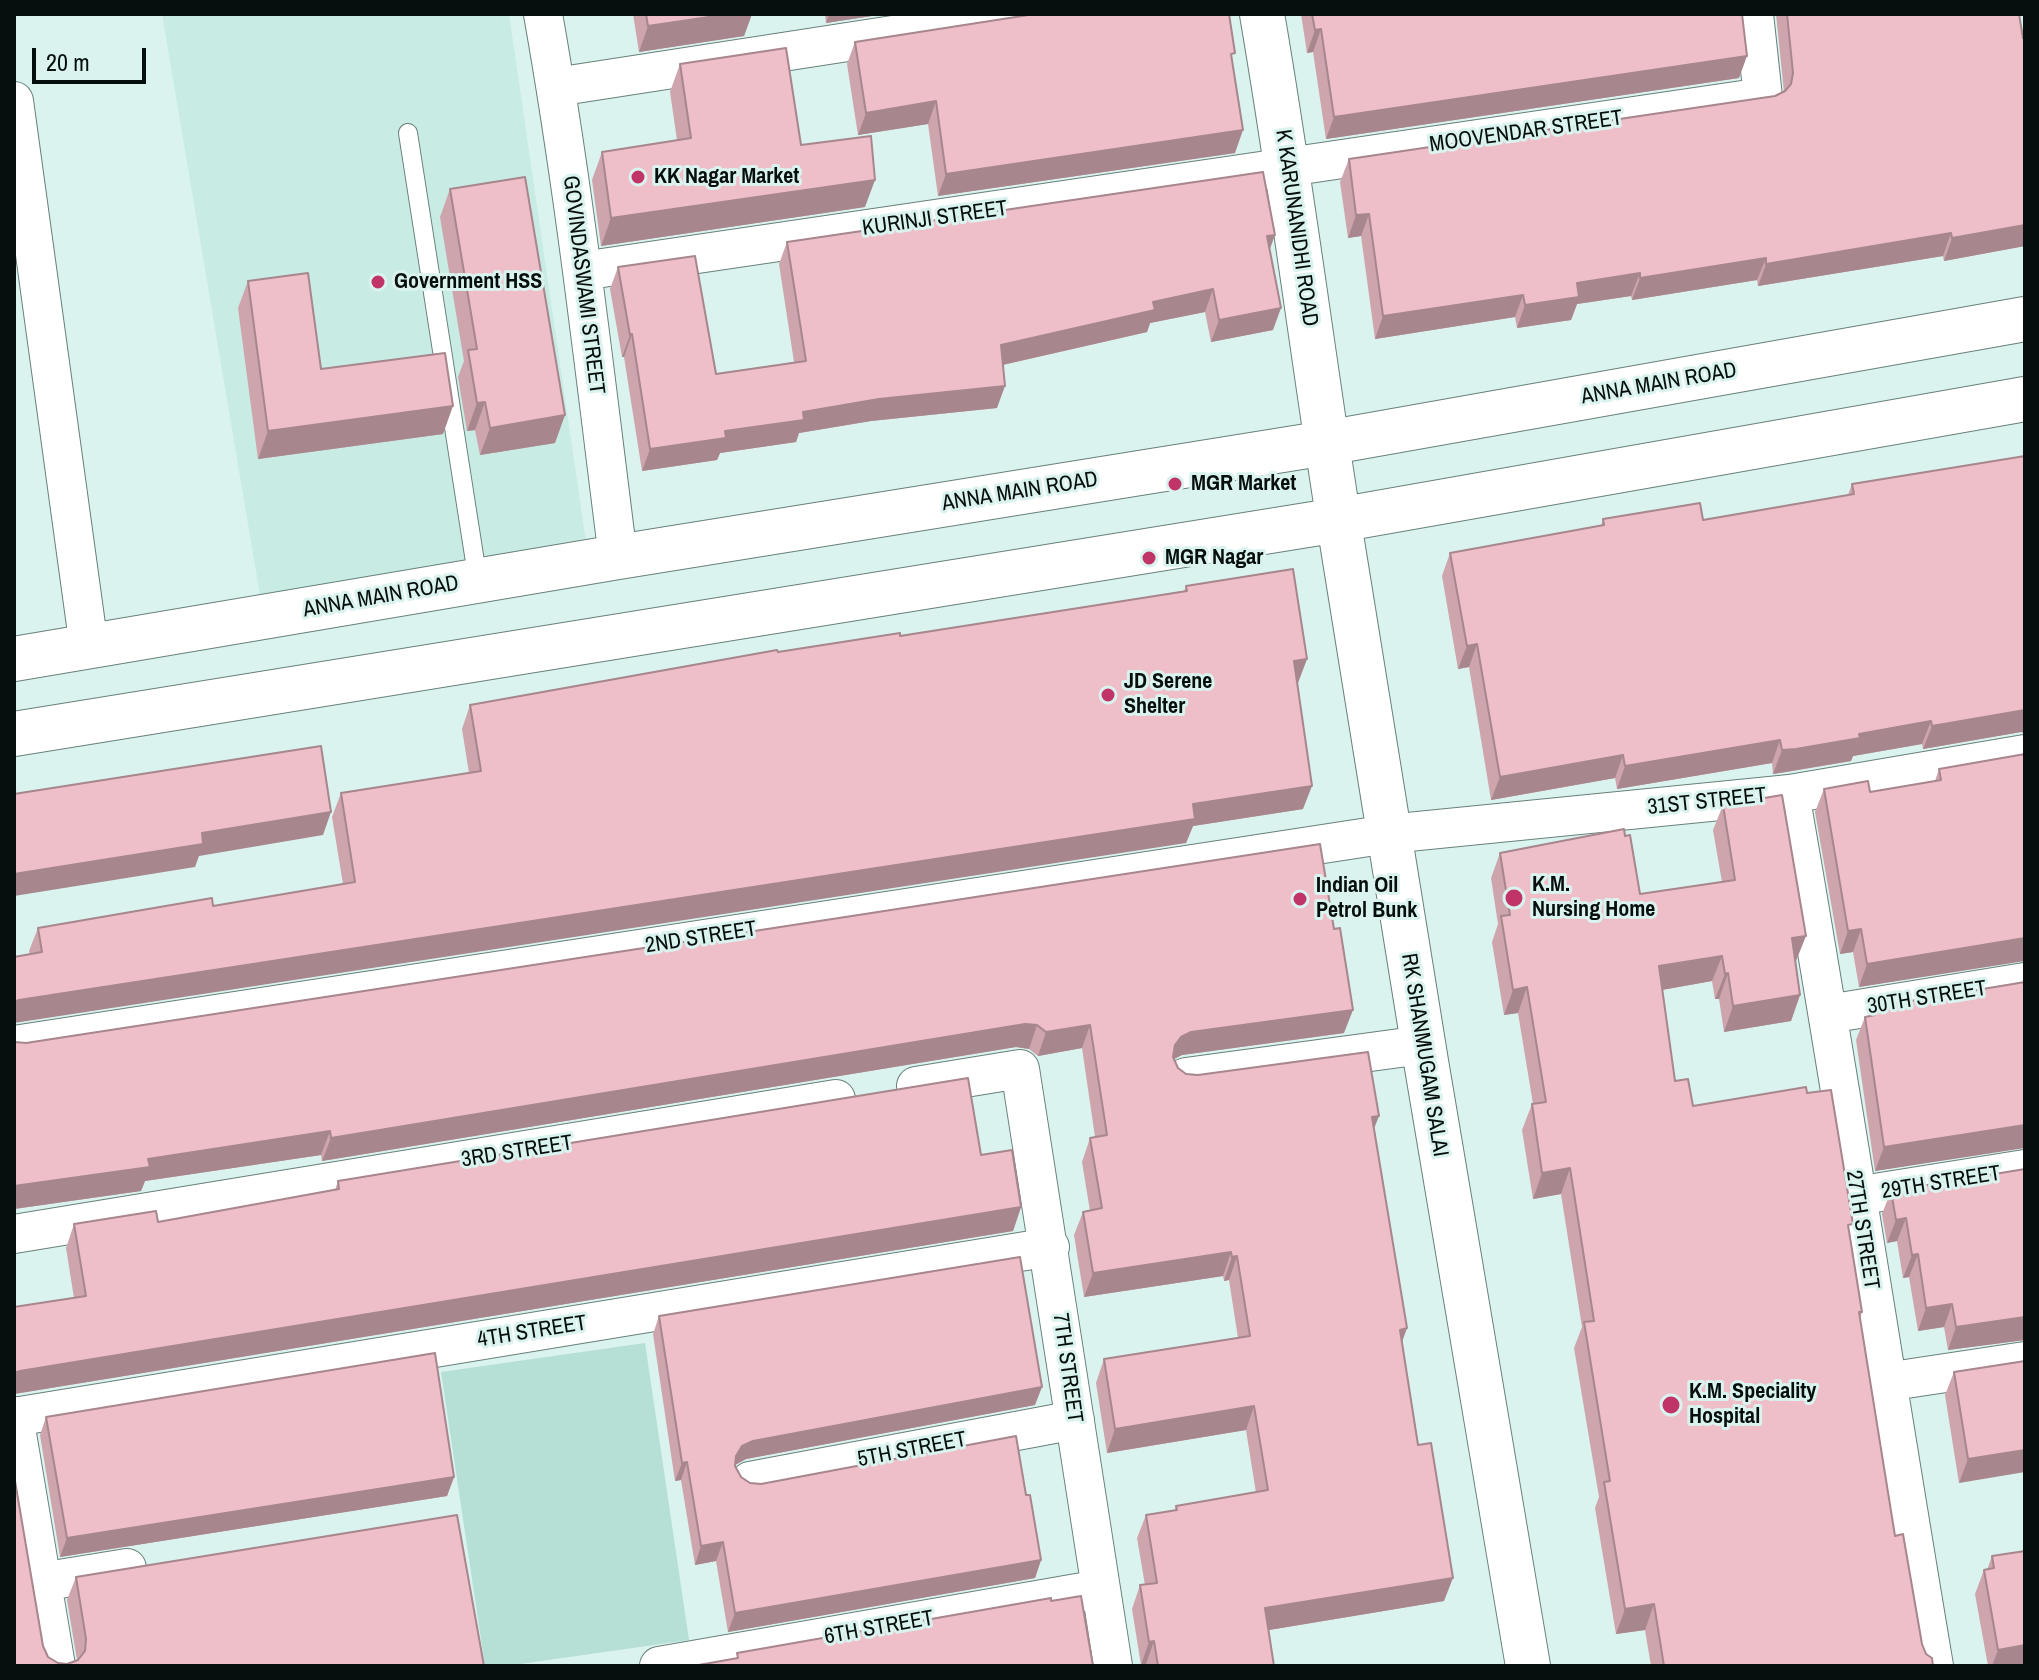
<!DOCTYPE html>
<html>
<head>
<meta charset="utf-8">
<style>
	body { margin:0 }
	#map { position:relative; width:2039px; height:1680px; overflow:hidden; background:#daf3ee; font-family:"Archivo Narrow",sans-serif }
	canvas { display:block }
	.frame { position:absolute; inset:0; border:16px solid #060f0d; pointer-events:none }
	.scale { position:absolute; left:32px; top:48px; width:114px; height:36px; box-sizing:border-box; border:4px solid #060f0d; border-top:0; padding-left:10px; font-size:24px; line-height:28px; white-space:nowrap; color:#060f0d; -webkit-text-stroke:6px #daf3ee; paint-order:stroke }
</style>
</head>
<body>
<div id="map">
<canvas width="2039" height="1680"></canvas>
<div class="frame"></div>
<div class="scale">20 m</div>
</div>
<script>
const c = document.querySelector('canvas').getContext('2d');
c.lineJoin = 'round';
function fillPath(path, color) { c.fillStyle = color; c.fill(path, 'evenodd'); }
function stroke(path, color, width, dash) { c.strokeStyle = color; c.lineWidth = width; c.lineCap = dash ? 'butt' : 'round'; c.setLineDash(dash || []); c.stroke(path); }
function write(font, color, halo, rows, align = 'center') {
  c.font = font + ' "Archivo Narrow",sans-serif'; c.lineWidth = 6; c.setLineDash([]); c.textBaseline = 'middle'; c.strokeStyle = halo; c.fillStyle = color; for (const [text, x, y, turn = 0] of rows) {
    c.save(); c.translate(x, y); c.rotate((+turn || 0) * Math.PI / 180); c.textAlign = isNaN(turn) ? turn : align; if (halo) c.strokeText(text, 0, 0); c.fillText(text, 0, 0); c.restore();
  }
}
fillPath(new Path2D(`
	M162 14H509L587 549 261 601Z`), '#c8ebe3');
fillPath(new Path2D(`
	M645 1343 689 1640 506 1666H485L441 1372Z`), '#b6dfd6');
const lane = new Path2D(`
	M408 133 478 581`);
const street = new Path2D(`
	M543 14C575 194 595 376 618 557
	M556 87 1029 14
	M14 101 89 647
	M582 271 1763 97 1754 14
	M1790 794C1841 1084 1885 1376 1934 1666
	M1828 1014 2025 982
	M14 1045 1388 834 1790 794 2025 754
	M1186 1077 1422 1045
	M916 1086 1020 1069 1113 1666
	M1856 1196 2025 1169
	M14 1234 836 1099
	M1886 1382 2025 1361
	M14 1416 56 1666
	M14 1417 1050 1247
	M750 1481 1075 1420
	M41 1582 127 1568
	M659 1666 1100 1589`);
const secondary = new Path2D(`
	M1262 14C1293 194 1315 374 1344 554 1402 925 1465 1296 1528 1666
	M14 659 618 557 1326 443 2025 319
	M14 734 1338 520 2025 399`);
stroke(lane, '#69807b', 20);
stroke(street, '#69807b', 40);
stroke(secondary, '#69807b', 46);
stroke(lane, '#fff', 18);
stroke(street, '#fff', 38);
stroke(secondary, '#fff', 44);
fillPath(new Path2D(`
	M633 14H752L744 36 639 52Z
	M825 14H885L826 23Z
	M1301 14H1743L1739 78 1326 139 1313 52 1307 53Z
	M1776 14H2019L2025 246 1944 261 1943 256 1758 286 1757 280 1632 300 1631 296 1577 304 1571 320 1517 328 1515 317 1375 339 1361 236 1348 238 1340 182 1349 159 1775 96 1784 92Z
	M855 42 1232 62 1235 153 938 196 928 124 858 135 847 64Z
	M680 64 801 145 865 207 601 246 592 180 602 152 677 140 670 92Z
	M450 189 555 443 480 455 475 430 467 431 458 377 464 361 440 217Z
	M787 242 1270 250 1273 330 1211 342 1205 312 1150 323 1147 332 1003 365 997 408 871 421 799 433 796 442 720 453 717 460 642 471 624 357H622L610 289 618 267 716 374 794 362 779 264Z
	M248 281 321 369 443 434 258 459 238 308Z
	M2025 456V733L2021 732 1923 749 1922 744 1853 756 1851 761 1787 772 1773 774 1772 763 1617 789 1615 778 1491 800 1469 667 1458 669 1442 576 1450 553 1601 526 1603 519 1703 520 1848 495 1852 484Z
	M1186 586 1307 659 1297 683 1303 809 1193 826 1186 843 30 954 29 951 38 928 213 906 343 884 332 817 341 793 469 773 462 729 470 705 778 652 900 636 1184 591Z
	M1939 769 2021 960 1859 987 1853 952 1840 954 1815 812 1824 789 1870 792 1935 781Z
	M1723 805 1796 961 1795 962 1800 995 1791 1021 1724 1032 1719 999H1715L1712 981 1662 990 1675 1081 1693 1106 1807 1093 1850 1234 1862 1312 1860 1319 1895 1536 1922 1644 1933 1666H1651L1645 1630 1616 1634 1595 1508 1599 1497 1574 1348 1582 1327 1561 1194 1533 1199 1522 1130 1532 1104H1533L1518 1013 1504 1015 1492 942 1498 924 1491 878 1500 853 1640 894 1722 882 1713 830Z
	M1320 844 1344 1033 1182 1055 1174 1059 1178 1068 1186 1074 1374 1129 1407 1328 1402 1342 1444 1601 1269 1630 1274 1666 1141 1665 1132 1609 1140 1585H1145L1137 1538 1146 1515 1175 1510 1176 1506 1256 1493 1246 1430 1107 1453 1096 1383 1104 1359 1238 1338 1229 1280 1224 1281 1223 1276 1084 1297 1074 1235 1083 1212 1090 1211 1082 1162 1090 1138 1095 1137 1082 1048 1038 1056 1029 1049 1016 1047 322 1161 321 1155 145 1181 141 1191 14 1209V1042L26 1043Z
	M1874 1007 2022 1147 1875 1171 1856 1040 1865 1017 1871 1016Z
	M981 1155 1021 1207 1013 1231 14 1394V1307L74 1298 66 1248 74 1224 158 1222 335 1190 338 1181Z
	M2025 1169V1340L1948 1350 1944 1327 1918 1331 1909 1277 1903 1278 1897 1241 1887 1243 1882 1214 1891 1191Z
	M659 1316 1035 1405 746 1459 735 1465 741 1477 750 1483 1026 1495 1041 1560 1035 1578 728 1632 716 1561 695 1565 681 1480 675 1481 653 1334Z
	M2025 1361 1959 1483 1945 1395 1954 1372Z
	M46 1417 454 1477 447 1496 60 1557 40 1435Z
	M1992 1556 2025 1666H1988L1975 1594 1984 1570H1987Z
	M76 1577 484 1666H14L43 1646 48 1657 58 1663 67 1664 77 1660 67 1600Z`), '#cea4ad');
fillPath(new Path2D(`
	M729 14H752L744 36 639 52 648 26Z
	M829 14H885L826 23Z
	M1321 29 1313 52 1307 53 1315 30Z
	M1747 56 1739 78 1326 139 1334 117Z
	M936 101 928 124 858 135 866 113Z
	M1243 130 1235 153 938 196 946 174Z
	M875 180 865 207 601 246 611 218Z
	M1369 214 1361 236 1348 238 1356 215Z
	M2025 225V246L1944 261 1952 238Z
	M1951 233 1943 256 1758 286 1766 264Z
	M1275 235 1267 257V236Z
	M1766 258 1757 280 1632 300 1640 278Z
	M1640 273 1631 296 1577 304 1571 320 1517 328 1525 305 1577 283Z
	M1213 289 1205 312 1150 323 1147 332 993 367 1001 345 1153 302Z
	M1523 295 1515 317 1375 339 1383 316Z
	M1281 308 1273 330 1211 342 1219 320Z
	M632 334 624 357H622L630 335Z
	M1005 386 997 408 871 421 799 433 796 442 720 453 717 460 642 471 650 449 803 412 879 399Z
	M485 402 475 430 467 431 477 403Z
	M453 406 443 434 258 459 268 431Z
	M565 415 555 443 480 455 490 428Z
	M1477 644 1469 667 1458 669 1467 646Z
	M1307 659 1298 683 1286 685 1294 661Z
	M2025 710V733L2021 732 1923 749 1932 726Z
	M1931 721 1922 744 1853 756 1851 761 1773 774 1782 750 1859 734Z
	M1780 740 1772 763 1617 789 1625 766Z
	M1623 755 1615 778 1491 800 1500 777Z
	M1312 786 1303 809 1193 826 1186 843 14 1023V1002L19 1000 1193 804Z
	M331 812 323 835 199 856 195 867 14 896V874L202 833Z
	M1861 929 1853 952 1840 954 1848 931Z
	M1806 936 1796 961 1782 964 1792 938Z
	M2025 938V961L1859 987 1867 964Z
	M1722 956 1712 981 1650 992 1659 966Z
	M1728 973 1719 999H1715L1725 974Z
	M1527 987 1518 1013 1504 1015 1513 990Z
	M1800 995 1791 1021 1724 1032 1733 1006Z
	M1353 1010 1344 1033 1182 1055 1172 1060 1175 1045 1181 1037 1191 1032Z
	M1025 1024 1037 1025 1029 1049 1016 1047 322 1161 331 1138Z
	M1090 1025 1082 1048 1038 1056 1046 1032Z
	M1379 1116 1370 1139 1372 1117Z
	M2025 1125V1148L1875 1171 1884 1147Z
	M330 1131 321 1155 145 1181 141 1191 14 1209V1186L148 1159Z
	M1570 1168 1561 1194 1533 1199 1542 1173Z
	M1021 1207 1013 1231 14 1394V1373L20 1371Z
	M1906 1218 1897 1241 1887 1243 1896 1220Z
	M1231 1252 1223 1276 1084 1297 1093 1273Z
	M1918 1254 1909 1277 1903 1278 1912 1255Z
	M1237 1256 1229 1280 1224 1281 1232 1257Z
	M1952 1304 1944 1327 1918 1331 1926 1308Z
	M2025 1317V1340L1948 1350 1956 1327Z
	M1407 1328 1398 1352 1400 1330Z
	M1042 1387 1035 1405 746 1459 735 1465 736 1456 742 1446 753 1441Z
	M1254 1406 1246 1430 1107 1453 1115 1429Z
	M2025 1450V1472L1959 1483 1968 1459Z
	M687 1462 681 1480 675 1481 682 1463Z
	M454 1477 447 1496 60 1557 67 1538Z
	M723 1542 716 1561 695 1565 701 1546Z
	M1041 1560 1035 1578 728 1632 735 1613Z
	M1453 1578 1444 1601 1257 1632 1265 1608Z
	M1654 1604 1645 1630 1616 1634 1625 1609Z
	M1154 1641 1146 1664 1141 1665 1149 1642Z
	M2025 1645V1666H1992L1998 1650Z`), '#a7868d');
const building = new Path2D(`
	M646 14H729L648 26Z
	M1035 14H1229L1235 53 1231 54 1243 130 946 174 936 101 866 113 855 42Z
	M1312 14H1742L1747 56 1334 117 1321 29 1315 30Z
	M1787 14H2019L2023 38H2025V225L1952 238 1951 233 1766 264V258L1640 278V273L1577 283 1579 297 1525 305 1523 295 1383 316 1369 214 1356 215 1349 159 1775 96 1785 91 1791 84 1793 73Z
	M786 48 801 145 871 136 875 180 611 218 602 152 691 138 680 64Z
	M1263 172 1275 235 1267 236 1281 308 1219 320 1213 289 1153 302 1155 310 1001 345 1005 386 879 399 803 412 804 420 725 431 726 438 650 449 632 334 630 335 618 267 695 256 716 374 806 361 787 242Z
	M525 177 565 415 490 428 485 402 477 403 468 350 477 349 450 189Z
	M308 273 321 369 445 353 453 406 268 431 248 281Z
	M2025 456V710L1932 726 1931 721 1859 734 1860 738 1796 749 1782 750 1780 740 1625 766 1623 755 1500 777 1477 644 1467 646 1450 553 1604 525 1603 519 1700 503 1703 520 1854 494 1852 484Z
	M1293 569 1307 659 1294 661 1312 786 1193 804 1195 819 19 1000 14 1002V957L42 952 38 928 212 898 213 906 355 882 341 793 481 771 470 705 777 650 778 652 900 633V636L1187 591 1186 586Z
	M321 746 331 812 202 833 203 844 14 874V794Z
	M2025 754V938L1867 964 1861 929 1848 931 1824 789 1868 781 1870 792 1941 780 1939 769Z
	M1782 795 1806 936 1792 938 1800 995 1733 1006 1728 973 1725 974 1722 956 1659 966 1675 1081 1688 1079 1693 1106 1806 1087 1807 1093 1831 1090 1853 1224 1848 1225 1862 1312H1859L1895 1536 1903 1534 1922 1644 1926 1654 1932 1658 1933 1666H1664L1654 1604 1625 1609 1604 1482 1610 1481 1584 1322 1594 1321 1570 1168 1542 1173 1532 1104 1546 1102 1527 987 1513 990 1501 916 1510 915 1500 853 1624 829 1625 836 1630 835 1640 894 1735 880 1723 805Z
	M1320 844 1334 929 1340 928 1353 1010 1191 1032 1181 1037 1175 1045 1173 1057 1178 1068 1186 1074 1198 1075 1368 1052 1379 1116 1372 1117 1407 1328 1400 1330 1418 1445 1431 1443 1453 1578 1265 1608 1274 1666H1158L1154 1641 1149 1642 1140 1585 1157 1583 1146 1515 1177 1510 1176 1506 1268 1490 1254 1406 1115 1429 1104 1359 1250 1336 1237 1256 1232 1257 1231 1252 1093 1273 1083 1212 1102 1208 1090 1138 1107 1135 1090 1025 1046 1032 1037 1025 1025 1024 331 1138 330 1131 148 1159 150 1167 14 1186V1042L26 1043Z
	M2025 982V1125L1884 1147 1865 1017 1875 1015 1874 1007Z
	M968 1078 981 1155 1012 1150 1021 1207 20 1371 14 1373V1307L86 1296 74 1224 156 1211 158 1222 339 1189 338 1181Z
	M2025 1169V1317L1956 1327 1952 1304 1926 1308 1918 1254 1912 1255 1906 1218 1896 1220 1891 1191Z
	M1020 1257 1042 1387 753 1441 742 1446 736 1456 735 1466 741 1477 750 1483 761 1484 1016 1436 1026 1495H1030L1041 1560 735 1613 723 1542 701 1546 687 1462 682 1463 659 1316Z
	M435 1353 454 1477 67 1538 46 1417Z
	M2025 1361V1450L1968 1459 1954 1372Z
	M14 1475 43 1646 48 1657 58 1663 67 1664 78 1660 85 1651 86 1639 76 1577 457 1515 484 1666H14Z
	M2025 1551V1645L1998 1650 1984 1570 1994 1568 1992 1556Z
	M1081 1596 1093 1666H693L738 1658 737 1653 1051 1598V1601Z`);
fillPath(building, '#efbfc9');
stroke(building, '#a7868d', 2);
for (const [x, y, r, color] of [
	[638,177,8,"#c13467"],
	[378,282,8,"#c13467"],
	[1175,484,8,"#c13467"],
	[1149,558,8,"#c13467"],
	[1108,695,8,"#c13467"],
	[1514,898,10,"#c13467"],
	[1300,899,8,"#c13467"],
	[1671,1405,10,"#c13467"]
]) { const dot = new Path2D(); dot.arc(x, y, r, 0, 2 * Math.PI); c.fillStyle = color; c.fill(dot); stroke(dot, '#daf3ee', 3); }
write('22px', '#060f0d', '#daf3ee', [
	["MOOVENDAR STREET",1526,132,-8],
	["KURINJI STREET",935,219,-8],
	["K KARUNANIDHI ROAD",1296,228,82],
	["GOVINDASWAMI STREET",583,285,83],
	["ANNA MAIN ROAD",1659,384,-10],
	["ANNA MAIN ROAD",1020,492,-9],
	["ANNA MAIN ROAD",381,597,-10],
	["31ST STREET",1707,802,-6],
	["2ND STREET",701,938,-9],
	["30TH STREET",1927,998,-9],
	["RK SHANMUGAM SALAI",1424,1055,81],
	["3RD STREET",517,1152,-9],
	["29TH STREET",1941,1183,-9],
	["27TH STREET",1862,1230,81],
	["4TH STREET",532,1332,-9],
	["7TH STREET",1067,1368,82],
	["5TH STREET",912,1450,-11],
	["6TH STREET",879,1628,-10]
]);
write('bold 22px', '#060f0d', '#daf3ee', [
	["KK Nagar Market",654,177],
	["Government HSS",394,282],
	["MGR Market",1191,484],
	["MGR Nagar",1165,558],
	["JD Serene",1124,682],
	["Shelter",1124,707],
	["K.M.",1532,885],
	["Nursing Home",1532,910],
	["Indian Oil",1316,886],
	["Petrol Bunk",1316,911],
	["K.M. Speciality",1689,1392],
	["Hospital",1689,1417]
], 'left');
</script>
</body>
</html>
